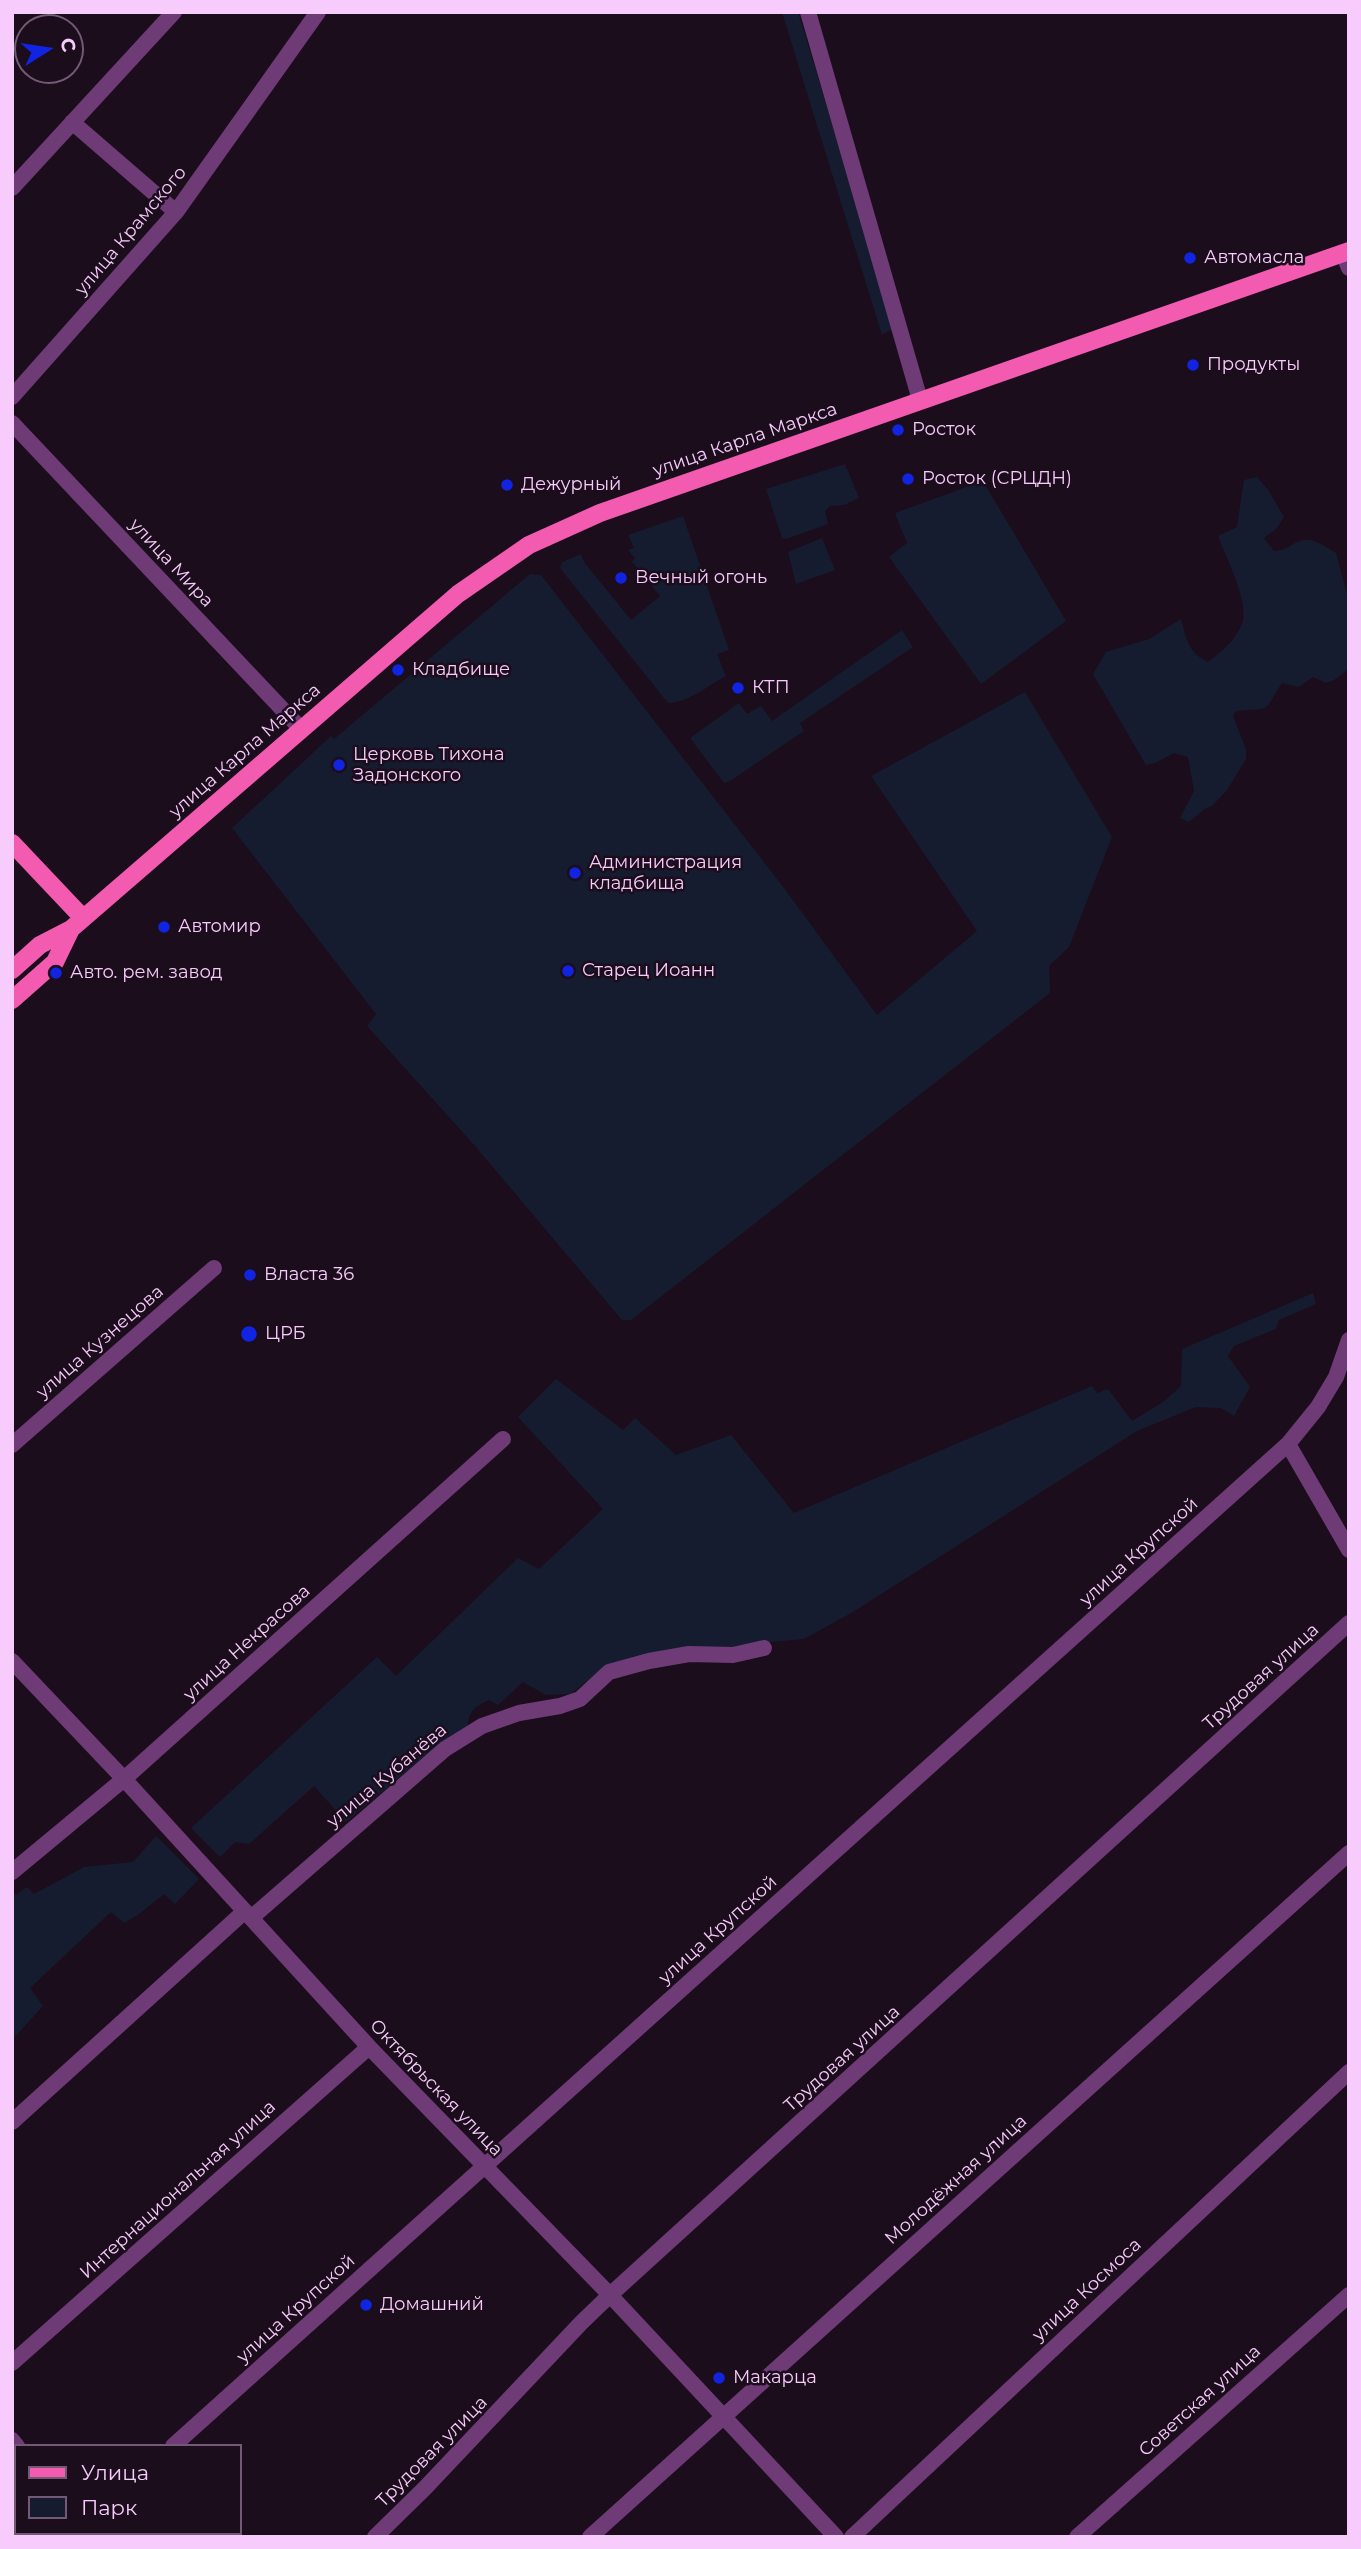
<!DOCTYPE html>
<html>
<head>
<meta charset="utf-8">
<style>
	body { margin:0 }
	#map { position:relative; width:1361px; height:2549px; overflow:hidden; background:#1b0d1c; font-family:Montserrat,sans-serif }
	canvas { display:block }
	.frame { position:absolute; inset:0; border:14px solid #f7cbfb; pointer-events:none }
	.legend { position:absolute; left:14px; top:2444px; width:228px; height:91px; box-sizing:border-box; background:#1b0d1c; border:2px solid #735975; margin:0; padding:9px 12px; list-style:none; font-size:21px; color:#f7cbfb }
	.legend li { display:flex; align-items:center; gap:14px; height:35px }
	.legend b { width:35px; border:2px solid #735975 }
	.north { position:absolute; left:14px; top:14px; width:70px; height:70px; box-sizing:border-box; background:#1b0d1c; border:2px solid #735975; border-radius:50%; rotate:78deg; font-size:19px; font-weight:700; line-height:28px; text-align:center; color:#f7cbfb }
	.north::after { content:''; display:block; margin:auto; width:24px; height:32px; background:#1124e1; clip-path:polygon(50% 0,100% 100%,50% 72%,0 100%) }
</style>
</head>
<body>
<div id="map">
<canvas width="1361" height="2549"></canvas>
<div class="frame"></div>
<ul class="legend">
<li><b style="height:9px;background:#f35bb1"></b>Улица</li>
<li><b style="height:19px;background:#151c30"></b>Парк</li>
</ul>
<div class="north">С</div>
</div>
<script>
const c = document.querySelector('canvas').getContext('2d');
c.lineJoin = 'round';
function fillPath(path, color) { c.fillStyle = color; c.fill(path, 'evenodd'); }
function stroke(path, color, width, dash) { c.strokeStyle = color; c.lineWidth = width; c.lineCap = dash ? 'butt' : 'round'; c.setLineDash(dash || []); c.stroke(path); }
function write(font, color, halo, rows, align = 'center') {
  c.font = font + ' Montserrat,sans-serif'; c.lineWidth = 5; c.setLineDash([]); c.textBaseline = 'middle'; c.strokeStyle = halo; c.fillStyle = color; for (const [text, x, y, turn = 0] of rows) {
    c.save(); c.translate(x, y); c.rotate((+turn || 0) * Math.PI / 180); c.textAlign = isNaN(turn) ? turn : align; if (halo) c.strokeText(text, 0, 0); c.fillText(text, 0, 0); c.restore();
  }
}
fillPath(new Path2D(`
	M782 12H798L894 328 882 335Z
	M845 464 859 498 844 505 830 506 825 511 828 524 786 539 782 538 766 489Z
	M1257 477 1269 491 1284 517 1277 528 1264 538 1274 551C1288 550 1289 545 1300 541 1313 536 1325 547 1336 553L1349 602V669L1334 680 1326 683 1313 677 1299 687 1282 683C1261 715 1274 707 1236 711L1233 716 1246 749V759L1227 790 1212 806 1206 808 1189 822 1180 818 1194 791 1188 757 1174 753 1155 763 1146 765 1093 674 1106 652 1149 639 1181 619C1186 638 1188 653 1208 662 1221 653 1239 637 1243 620 1248 600 1225 555 1218 536L1237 527 1244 480Z
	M983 481 1066 621 981 684 889 557 907 543 895 513Z
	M683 516 729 650 717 654 726 676C709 685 688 703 668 703L560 568 562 562 581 554 584 562 631 620 660 596 632 562 635 558 628 550 634 548 628 535Z
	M822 538 835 570 796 584 788 552Z
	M530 574 541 575 784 888 877 1015 977 931 871 776 1025 692 1112 837 1069 947 1049 966 1050 993 631 1320H622L475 1146 367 1026 376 1014 232 828 331 736 334 739Z
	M902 630 913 647 800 723 804 731 730 781 724 783 690 738 739 703 747 714 761 706 772 721Z
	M1313 1293 1316 1304 1279 1320 1276 1329 1234 1346 1228 1356 1250 1387 1234 1416 1221 1408 1196 1407 1137 1431 853 1612 804 1639 749 1644 732 1648 604 1668 570 1694 546 1695 523 1682 498 1705 489 1700C475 1706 467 1712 468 1729L442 1742 346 1822 314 1786 249 1844 235 1842 220 1857 191 1828 377 1657 396 1676 518 1558 539 1569 603 1509 518 1417 556 1379 623 1430 635 1418 676 1455 731 1435 794 1513 1092 1386 1097 1393 1108 1389 1132 1421 1163 1402 1181 1386 1182 1349Z
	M156 1836 199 1879 175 1904 164 1894 139 1914 124 1923 111 1912 30 1988 43 2006 12 2040V1890L16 1895 27 1887 34 1894 84 1867 133 1862Z`), '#151c30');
stroke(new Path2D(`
	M808 12 920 400
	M72 122 176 212
	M12 188 174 12
	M1343 253 1349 268
	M12 397 176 212 318 12
	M12 423 302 730
	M1288 1444 1349 1550
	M12 1445 214 1268
	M12 1661 124 1779 369 2047 610 2295 836 2537
	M12 1872 124 1779 503 1439
	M251 1918 445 1749 482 1726 519 1713 560 1706 580 1699 609 1672 649 1661 689 1654 733 1655 764 1648
	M12 2122 245 1911
	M12 2363 369 2047
	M12 2440 17 2446
	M173 2446 1288 1444 1318 1407 1336 1377 1349 1340
	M99 2533 102 2537
	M72 2537 76 2533
	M375 2537 425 2488 581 2323 610 2295 1349 1623
	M590 2537 1349 1853
	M852 2537 1349 2072
	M1077 2537 1349 2295`), '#6e3b77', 16);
stroke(new Path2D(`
	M12 843 83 918
	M12 970 40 945 71 929 458 594 529 545 600 513 1349 251
	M12 1000 55 962 71 929`), '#f35bb1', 18);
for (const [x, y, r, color] of [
	[1190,258,7,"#1124e1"],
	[1193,365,7,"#1124e1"],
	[898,430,7,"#1124e1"],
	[908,479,7,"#1124e1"],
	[507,485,7,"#1124e1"],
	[621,578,7,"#1124e1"],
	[398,670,7,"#1124e1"],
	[738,688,7,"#1124e1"],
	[339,765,7,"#1124e1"],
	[575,873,7,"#1124e1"],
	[164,927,7,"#1124e1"],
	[568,971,7,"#1124e1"],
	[56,973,7,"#1124e1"],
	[250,1275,7,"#1124e1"],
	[249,1334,9,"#1124e1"],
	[366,2305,7,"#1124e1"],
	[719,2378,7,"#1124e1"]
]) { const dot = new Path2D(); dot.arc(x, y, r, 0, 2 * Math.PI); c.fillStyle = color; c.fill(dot); stroke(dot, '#1b0d1c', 2.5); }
write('18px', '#f7cbfb', '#1b0d1c', [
	["улица Крамского",131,231,-50],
	["улица Карла Маркса",745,440,-19],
	["улица Мира",171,563,47],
	["улица Карла Маркса",245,751,-41],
	["улица Кузнецова",100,1342,-41],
	["улица Крупской",1139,1552,-42],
	["улица Некрасова",247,1643,-42],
	["Трудовая улица",1261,1677,-42],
	["улица Кубанёва",387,1776,-40],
	["улица Крупской",718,1930,-42],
	["Трудовая улица",842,2059,-42],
	["Октябрьская улица",436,2088,46],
	["Молодёжная улица",956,2180,-42],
	["Интернациональная улица",178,2190,-42],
	["улица Космоса",1087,2290,-43],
	["улица Крупской",296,2309,-42],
	["Советская улица",1200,2401,-42],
	["Трудовая улица",432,2452,-45]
]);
write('18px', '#f7cbfb', '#1b0d1c', [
	["Автомасла",1204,258],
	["Продукты",1207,365],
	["Росток",912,430],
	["Росток (СРЦДН)",922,479],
	["Дежурный",521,485],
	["Вечный огонь",635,578],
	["Кладбище",412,670],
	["КТП",752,688],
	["Церковь Тихона",353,755],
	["Задонского",353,776],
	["Администрация",589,863],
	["кладбища",589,884],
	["Автомир",178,927],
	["Старец Иоанн",582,971],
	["Авто. рем. завод",70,973],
	["Власта 36",264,1275],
	["ЦРБ",265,1334],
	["Домашний",380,2305],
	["Макарца",733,2378]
], 'left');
</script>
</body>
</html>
